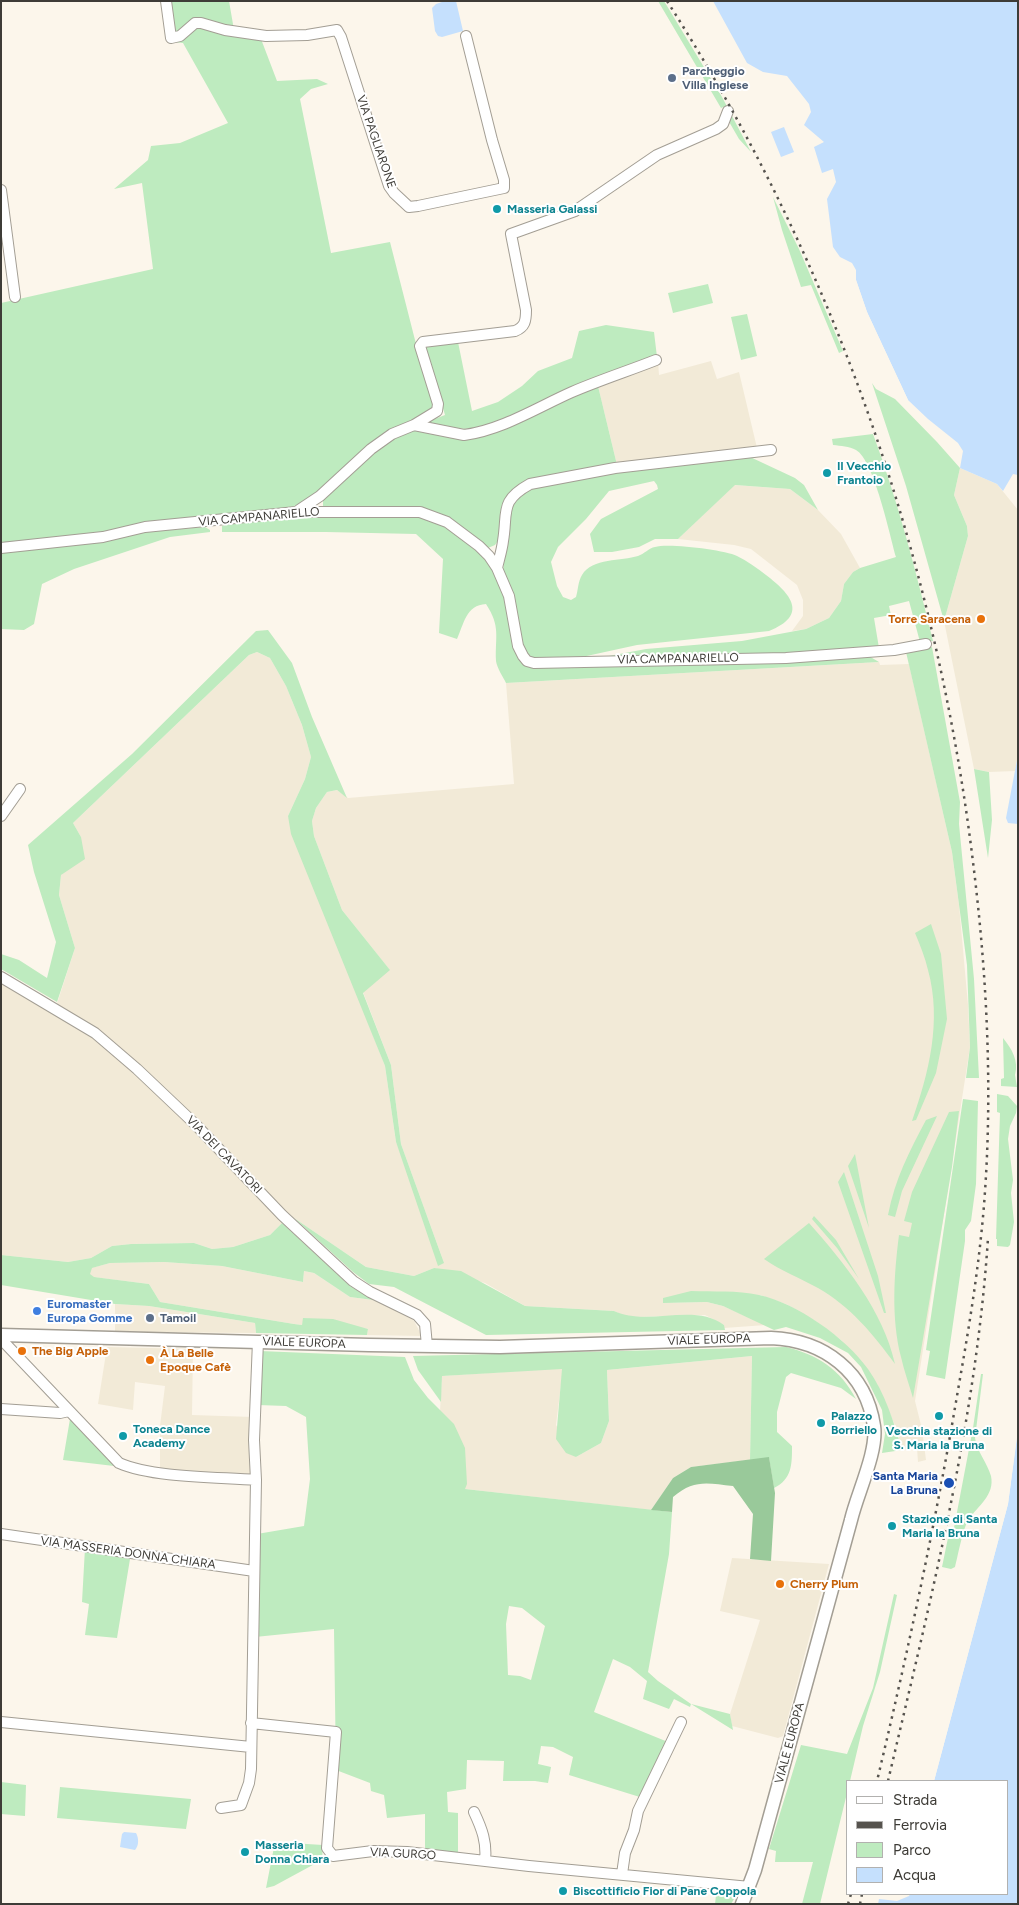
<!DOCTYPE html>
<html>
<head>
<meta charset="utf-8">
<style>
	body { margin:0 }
	#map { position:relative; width:1019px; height:1905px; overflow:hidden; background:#fcf6eb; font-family:Figtree,sans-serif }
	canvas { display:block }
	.frame { position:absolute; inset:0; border:2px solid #3e3c37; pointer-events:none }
	.legend { position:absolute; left:846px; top:1780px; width:162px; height:115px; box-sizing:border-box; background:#fff; border:1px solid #b2b1af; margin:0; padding:6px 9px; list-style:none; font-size:15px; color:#3e3c37 }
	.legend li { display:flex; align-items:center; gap:10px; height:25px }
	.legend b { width:25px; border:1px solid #b2b1af }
</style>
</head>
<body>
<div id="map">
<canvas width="1019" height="1905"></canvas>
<div class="frame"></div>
<ul class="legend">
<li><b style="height:6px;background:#fff"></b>Strada</li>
<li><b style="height:6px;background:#56534e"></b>Ferrovia</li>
<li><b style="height:14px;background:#beebbf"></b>Parco</li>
<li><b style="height:14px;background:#c5e0fd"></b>Acqua</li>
</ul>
</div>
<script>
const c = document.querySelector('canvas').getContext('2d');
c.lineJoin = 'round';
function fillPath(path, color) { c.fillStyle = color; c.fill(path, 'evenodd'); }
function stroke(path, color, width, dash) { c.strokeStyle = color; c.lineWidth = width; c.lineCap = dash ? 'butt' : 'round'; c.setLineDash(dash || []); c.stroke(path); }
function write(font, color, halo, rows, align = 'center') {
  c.font = font + ' Figtree,sans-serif'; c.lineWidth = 4; c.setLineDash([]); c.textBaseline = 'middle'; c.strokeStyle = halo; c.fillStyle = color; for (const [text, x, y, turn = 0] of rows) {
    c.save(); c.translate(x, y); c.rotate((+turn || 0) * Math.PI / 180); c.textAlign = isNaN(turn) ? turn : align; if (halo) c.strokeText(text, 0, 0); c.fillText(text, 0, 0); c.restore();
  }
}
fillPath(new Path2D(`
	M658 361 659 375 711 361 717 379 739 372 757 448 617 465 598 386Z
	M960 468 997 484 1018 510V755L1015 771 989 772 974 769 944 621 968 536 967 526 954 495Z
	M734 485 790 489 818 510 841 534 860 568 853 572 844 584 841 601 829 618 806 629 792 631 803 616V600L797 585 751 549 734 545 678 539Z
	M257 652 270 658 286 686 302 725 311 757 305 779 288 816 385 1066 396 1142 444 1263 401 1144 391 1065 363 992 389 969 342 910 314 836 312 821 316 808 327 792 337 790 348 798 514 784 506 683 879 662 880 665 909 664 952 852 959 905 968 1005 970 1047 915 1401 922 1429 926 1460 918 1462 917 1448 902 1450 897 1430 877 1384 841 1340 815 1321 788 1305 760 1295 663 1303 707 1302 723 1306 766 1325 724 1328V1325L705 1315 636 1317 622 1315 614 1311 525 1306 485 1283 434 1268 414 1276 366 1267 294 1218 282 1223 270 1235 233 1247 212 1249 194 1243 131 1244 112 1246 91 1258 68 1262 1 1255V982L54 1013 75 948 59 895 61 875 81 837 73 823 249 655Z
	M164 1262 222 1266 303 1282 304 1271 314 1273 350 1297 373 1300 395 1308 414 1321 422 1336 367 1335 368 1329 304 1318 302 1325 294 1324 160 1302 149 1284 93 1277 89 1274 91 1268 110 1263Z
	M115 1304 149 1306 255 1323 256 1333 115 1332Z
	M107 1347 193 1349 192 1415 253 1417V1476L250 1478 160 1469V1426L165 1386 135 1382 133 1410 98 1404Z
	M752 1356 750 1460 691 1467 673 1478 651 1510 465 1489 440 1411 442 1376 563 1368 556 1425 576 1457 601 1443 609 1421 607 1370Z
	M732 1558 829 1564 783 1736 778 1738 732 1726 730 1714 760 1620 720 1611Z`), '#f2ead7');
fillPath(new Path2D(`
	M169 1H229L234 30 201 21 176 36Z
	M658 1H664L722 97 751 152 739 139 728 120 730 115 726 106 721 108Z
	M198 25 261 39 277 81 317 79 328 84 311 89 300 99 331 253 390 242 415 340 434 404 433 409 316 494 289 509 139 523 101 535 19 541 1 544V303L153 269 142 183 114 189 148 160 151 146 180 143 228 123 183 43 173 42Z
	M773 197 799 249 843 351 839 353 811 285 801 287 782 230Z
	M708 284 713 303 673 313 668 293Z
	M747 314 757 356 741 360 731 317Z
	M606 325 654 332 657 357 487 425C461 432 452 428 427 422L445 415 426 350 427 347 431 345 458 342 472 411 498 402 522 386 538 371 572 358 579 331Z
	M872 383 876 389 895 399 937 442 960 468 954 495 967 526 968 536 944 621 906 486Z
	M598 386 617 465 525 483 506 497 501 508 500 538 495 545 488 548 421 509 406 507H327L323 506V499L382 445 409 430 467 440 504 426Z
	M873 434C898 501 916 572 933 641L920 642 909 601 889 606 891 615 874 618 879 648 827 653 593 659 646 649 742 641 806 629 829 618 841 601 844 584 853 572 860 568 896 557C890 536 874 460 856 450 849 446 841 446 833 445L832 439Z
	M748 456 795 478 804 485 818 510 790 489 735 485 678 539H655L639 547 612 552H594L590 534 601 519 658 489 657 485 654 481 609 491 586 519 558 547 551 562 557 586 563 597 571 600 576 597C578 591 578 581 582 575 592 558 622 561 638 556 644 554 649 548 655 547 669 543 724 550 737 556 747 561 757 568 766 575 791 594 809 615 769 631L637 645 582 657 537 660 531 658 523 648 503 571 508 520 513 501 531 488 585 476Z
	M308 516 426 517 452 531 481 555 497 575 505 595 525 665 867 655 879 662 506 683C503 677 497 668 496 661 495 636 501 627 486 604 466 605 464 624 457 639L439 633 443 559 416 534 326 532H222V526L228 524Z
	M205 527 210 530V532L170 537 74 569 42 584 34 624 24 630 1 629V552L144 532Z
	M268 630 292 663 312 717 347 798 337 790 327 792 316 808 312 821 314 836 342 910 390 970 363 993 391 1065 401 1144 444 1263 438 1266 396 1142 385 1066 291 834 288 816 305 779 311 757 302 725 286 686 270 658 257 652 249 655 73 823 81 837 85 859 61 875 59 895 75 948 57 1002 1 969V954L19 960 47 978 56 942 34 872 28 845 132 754 256 631Z
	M932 647 960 802 959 824 974 979 979 1078H966L970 1047 967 965 952 852 906 652Z
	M974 769 989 772 992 820 988 858Z
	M931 924 941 954 947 1019 936 1073 916 1120 912 1121C929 1073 942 1021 928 970 925 957 920 945 915 933Z
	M1003 1038C1012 1049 1019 1061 1015 1075L1017 1087 1001 1086V1079L1004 1078Z
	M997 1094 1008 1096 1017 1106 1016 1113 1010 1126 1008 1139 1013 1180 1011 1193 1014 1222 1010 1245 1008 1247 997 1246V1239H996L1000 1113 997 1112Z
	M963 1099 978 1101 976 1184 971 1221 965 1230V1241L945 1379 926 1375 930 1351 926 1350Z
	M959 1111 952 1167 913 1398C909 1384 904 1371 901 1357 891 1318 894 1274 899 1235L909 1237 912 1223 904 1221 912 1192 949 1112Z
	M937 1116 902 1191 895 1217 888 1215C895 1179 909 1152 926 1120Z
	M855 1154 869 1228 848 1166Z
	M844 1172 878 1276 886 1313H884L838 1182Z
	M814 1216 836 1240 859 1279 837 1248 812 1219Z
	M294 1218 366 1267 414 1276 434 1268 461 1271 525 1306 614 1311C648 1327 694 1302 724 1325L725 1330 486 1335 394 1287 369 1284 353 1272Z
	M282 1223 350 1286 373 1300 350 1297 314 1273 304 1271 303 1282 222 1266 164 1262 110 1263 92 1268 90 1274 94 1277 149 1284 160 1302 294 1324 302 1325 303 1318 333 1319 368 1329 367 1335 256 1333 255 1323 149 1306 115 1304 1 1285V1255L68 1262 91 1258 112 1246 131 1244 194 1243 212 1249 233 1247 270 1235Z
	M809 1223C845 1264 883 1310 895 1364 874 1335 850 1306 818 1288 800 1278 781 1271 764 1259Z
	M691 1291C713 1292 737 1290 759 1295 797 1303 846 1338 868 1369 885 1393 894 1422 902 1450L882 1453 885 1434 882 1410 861 1367 848 1353 820 1338 786 1327 774 1330 723 1306 707 1302 663 1303V1298Z
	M786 1347C818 1355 840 1369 856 1399L841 1388 791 1373 786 1377 777 1412V1432L792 1446C792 1465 792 1479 774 1488L769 1458 750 1460 752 1356 607 1370 609 1421 601 1443 576 1457 566 1453 556 1439 562 1369 442 1376 441 1402 418 1370 413 1356Z
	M260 1351 405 1357 414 1380 428 1398 454 1424 465 1448 467 1484 465 1489 672 1512 669 1554 648 1672 658 1681 691 1704 730 1714 733 1730 691 1704 690 1707 674 1699 669 1709 643 1699 647 1681 630 1667 613 1659 594 1712 668 1742 643 1798 569 1775 573 1757 553 1747 541 1746 538 1764 551 1767 548 1783 535 1781H503L504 1761 467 1760 466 1789 447 1792 448 1812 458 1813V1855L425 1852V1814L387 1818 384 1795 371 1791 370 1783 336 1770 334 1629 255 1637 257 1534 304 1526 310 1479 306 1417 286 1406 258 1405ZM509 1606 522 1608 545 1626 531 1680 520 1676 508 1675 506 1624Z
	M981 1374H983L975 1438C977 1452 987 1462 991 1476 995 1495 978 1506 969 1519 963 1527 958 1556 955 1567L951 1569 942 1567 949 1533H953L973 1428Z
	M70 1419 115 1461 114 1466 63 1460Z
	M85 1548 131 1553 117 1638 85 1635 89 1604 82 1602Z
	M894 1594 897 1595 880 1672 863 1726 850 1781H848V1789L820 1904H802L813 1862H775L776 1851 769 1849 801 1745 847 1754 873 1688Z
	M1 1782 26 1785 25 1816 1 1814Z
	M60 1787 191 1799 186 1829 57 1818Z
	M275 1842 323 1845 322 1860 274 1886 266 1888Z
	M717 1887 740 1889 731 1904H715Z`), '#beebbf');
fillPath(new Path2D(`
	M769 1457 775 1493 771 1561 750 1559 753 1514 733 1486C707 1483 694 1479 673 1497L672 1512 651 1510 673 1478 691 1467Z`), '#99c99a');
fillPath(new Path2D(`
	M445 1H456L463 31 442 37 438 36 435 31 432 8 436 4Z
	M713 1H1018V475L1013 474 1003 491 997 484 960 468 963 451 958 443 928 419 908 400 867 312 856 280V270L852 263 840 257 833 247 827 199 836 182 833 169 822 173 814 147 824 142 804 125 811 112 809 104 787 76 763 72 747 63Z
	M784 127 794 152 781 157 771 132Z
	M1018 755V824L1008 823 1006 818Z
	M1018 1430V1904H878L879 1899 897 1901 909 1896 910 1894H1008V1781H934L1008 1504Z
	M124 1832 136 1833C139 1838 139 1846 135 1850L120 1847 122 1834Z`), '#c5e0fd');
fillPath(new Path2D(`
	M856 280 867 312 908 400H905L865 313 854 281Z
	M1018 1428 1008 1504 934 1781H931L1006 1504 1015 1430Z`), '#fcf6eb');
const minor = new Path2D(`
	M166 1 171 38 180 36 195 23H201L225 30 266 36 307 35 337 30 341 37 389 186 394 193 409 207 418 206 504 188V180L492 140 466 36
	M1 190 15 297
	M414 425 464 435C502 430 538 407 572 392 600 380 628 371 656 360
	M299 510 320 496 371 449 392 434 414 425 437 411 438 404 420 346 423 342 515 331C525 327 526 321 526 310L511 234 575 211 657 155 716 129 723 124 728 111
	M1 548 103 537 145 527 296 512H420L447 522 479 546 489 556 497 568 509 596 518 646 523 656 527 661 534 663 786 658 894 650 926 644
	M497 568C499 559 502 550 503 541 508 512 499 501 530 484L615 468 771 450
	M1 816 20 789
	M1 977 95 1033 137 1069 196 1125 282 1215 353 1281 370 1292 417 1315 425 1324 427 1346
	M1 1339 119 1463C154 1478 217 1477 256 1480
	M1 1409 60 1413 69 1411
	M1 1534 254 1571
	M1 1722 251 1747
	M251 1723 336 1732 327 1848 333 1856 373 1851 407 1852 529 1866 750 1887
	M221 1808 241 1805 249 1783 251 1769 256 1480 254 1440 258 1341
	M474 1812C482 1829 487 1842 485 1861
	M622 1874 625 1853 634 1830 638 1811 681 1722`);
const tertiary = new Path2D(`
	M1 1335 369 1345 500 1347 771 1338C824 1340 866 1372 874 1426 878 1451 857 1494 851 1520 819 1637 787 1754 755 1870L742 1904`);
stroke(minor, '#a39e94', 12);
stroke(tertiary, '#a39e94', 15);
stroke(minor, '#fff', 10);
stroke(tertiary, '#fff', 12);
stroke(new Path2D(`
	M667 1C833 260 936 557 973 862 987 975 993 1091 984 1205 979 1267 969 1328 958 1390 936 1521 908 1651 877 1781
	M888 1781C930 1602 976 1422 988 1238
	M848 1904 851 1894
	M860 1904 862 1894`), '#56534e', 2.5, [2.5, 5]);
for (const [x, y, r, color] of [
	[672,78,5,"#5c6f8a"],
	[497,209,5,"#0f9aa8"],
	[827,473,5,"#0f9aa8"],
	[981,619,5,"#e8710a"],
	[37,1311,5,"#3f7fe0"],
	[150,1318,5,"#5c6f8a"],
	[22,1351,5,"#e8710a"],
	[150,1360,5,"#e8710a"],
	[939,1416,5,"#0f9aa8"],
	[821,1423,5,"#0f9aa8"],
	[123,1436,5,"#0f9aa8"],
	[949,1483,6,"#1a4fb4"],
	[892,1526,5,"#0f9aa8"],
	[780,1584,5,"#e8710a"],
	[245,1852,5,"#0f9aa8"],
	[563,1891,5,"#0f9aa8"]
]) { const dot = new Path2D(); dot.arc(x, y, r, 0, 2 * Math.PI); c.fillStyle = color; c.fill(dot); stroke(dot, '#fff', 2); }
write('bold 12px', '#4e5e75', '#fff', [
	["Parcheggio",682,71],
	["Villa Inglese",682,85],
	["Tamoil",160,1318]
], 'left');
write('12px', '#3e3c37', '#fff', [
	["VIA PAGLIARONE",376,142,71],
	["VIA CAMPANARIELLO",259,517,-5],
	["VIA CAMPANARIELLO",678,659,-1],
	["VIA DEI CAVATORI",224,1155,46],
	["VIALE EUROPA",709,1340,-2],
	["VIALE EUROPA",304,1343,2],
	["VIA MASSERIA DONNA CHIARA",128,1553,8],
	["VIALE EUROPA",790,1743,-75],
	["VIA GURGO",403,1854,3]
]);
write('bold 12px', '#0d838f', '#fff', [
	["Masseria Galassi",507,209],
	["Il Vecchio",837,466],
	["Frantoio",837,480],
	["Palazzo",831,1416],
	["Borriello",831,1430],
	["Toneca Dance",133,1429],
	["Academy",133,1443],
	["Vecchia stazione di",939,1431,"center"],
	["S. Maria la Bruna",939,1445,"center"],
	["Stazione di Santa",902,1519],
	["Maria la Bruna",902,1533],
	["Masseria",255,1845],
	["Donna Chiara",255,1859],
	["Biscottificio Fior di Pane Coppola",573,1891]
], 'left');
write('bold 12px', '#c56008', '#fff', [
	["Torre Saracena",971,619,"right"],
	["The Big Apple",32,1351],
	["À La Belle",160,1353],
	["Epoque Cafè",160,1367],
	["Cherry Plum",790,1584]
], 'left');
write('bold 12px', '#366cbe', '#fff', [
	["Euromaster",47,1304],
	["Europa Gomme",47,1318]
], 'left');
write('bold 12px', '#164399', '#fff', [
	["Santa Maria",938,1476],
	["La Bruna",938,1490]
], 'right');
</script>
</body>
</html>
